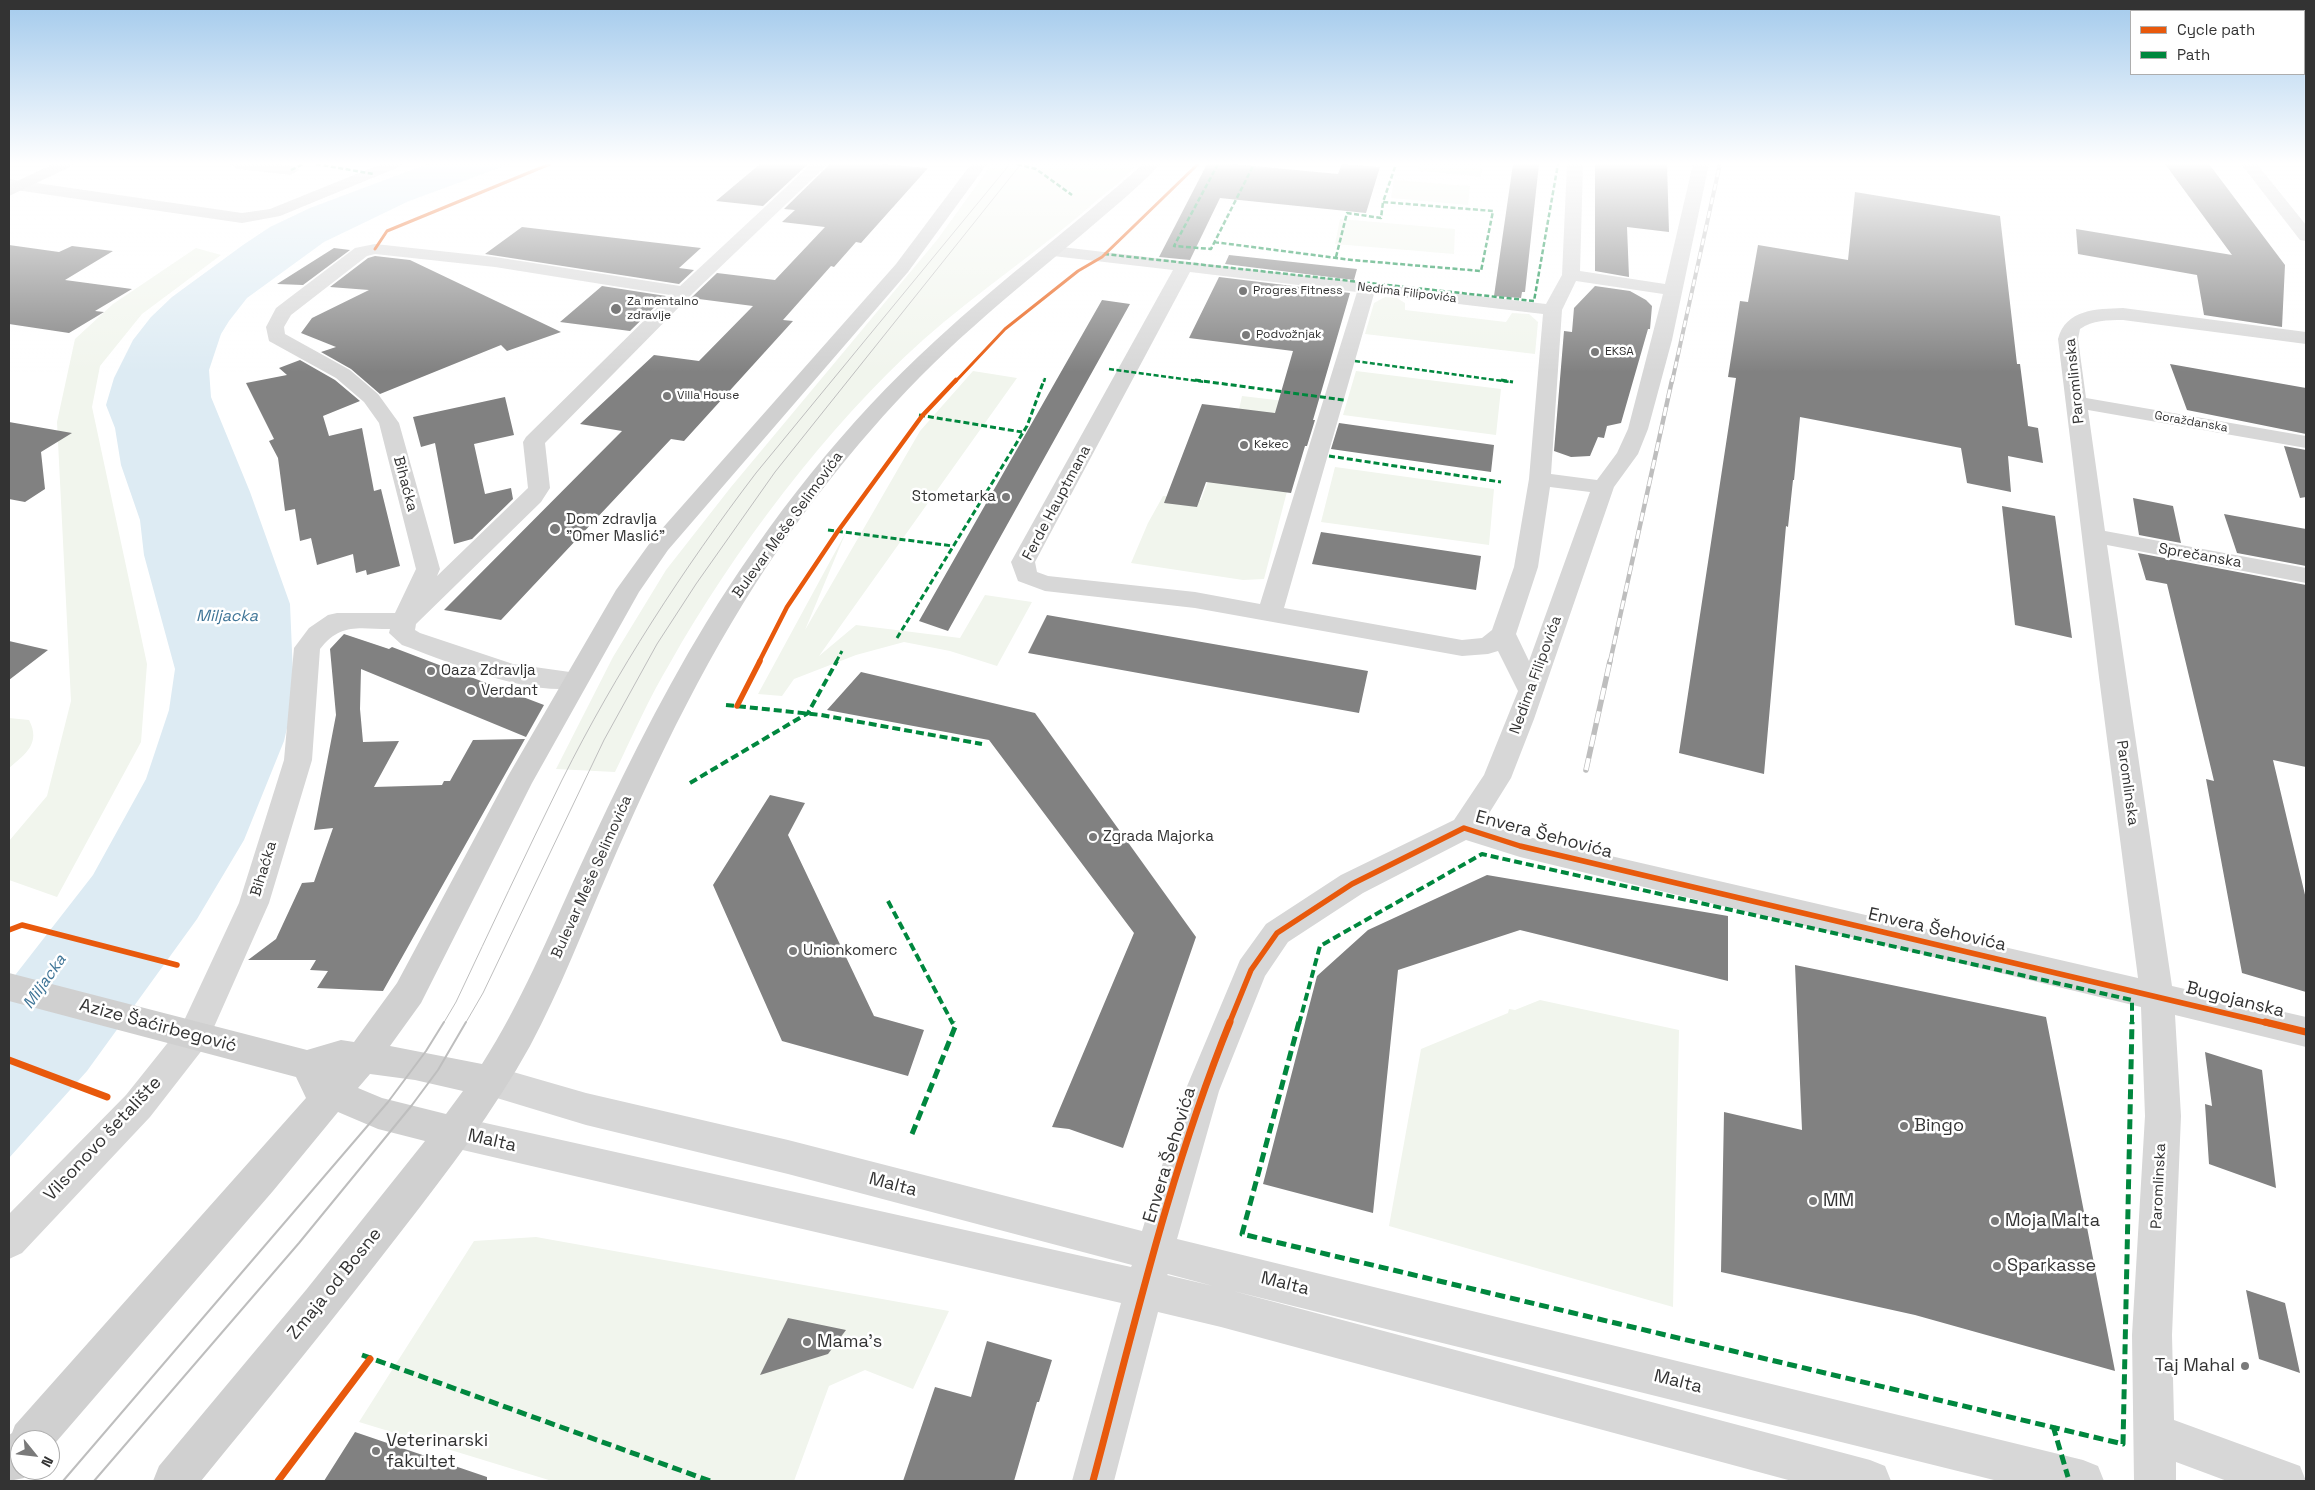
<!DOCTYPE html>
<html>
<head>
<meta charset="utf-8">
<style>
	body { margin:0 }
	#map { position:relative; width:2315px; height:1490px; overflow:hidden; background:#fff; font-family:"Space Grotesk",sans-serif }
	canvas { display:block }
	.frame { position:absolute; inset:0; border:10px solid #333; pointer-events:none }
	.legend { position:absolute; left:2130px; top:10px; width:175px; height:65px; box-sizing:border-box; background:#fff; border:1px solid #adadad; margin:0; padding:6px 9px; list-style:none; font-size:15px; color:#333 }
	.legend li { display:flex; align-items:center; gap:10px; height:25px }
	.legend b { width:25px; border:1px solid #adadad }
	.north { position:absolute; left:10px; top:1430px; width:50px; height:50px; box-sizing:border-box; background:#fff; border:1px solid #adadad; border-radius:50%; rotate:119deg; font-size:14px; font-weight:700; line-height:20px; text-align:center; color:#333 }
	.north::after { content:''; display:block; margin:auto; width:18px; height:22px; background:#7a7a7a; clip-path:polygon(50% 0,100% 100%,50% 72%,0 100%) }
</style>
</head>
<body>
<div id="map">
<canvas width="2315" height="1490"></canvas>
<div class="frame"></div>
<ul class="legend">
<li><b style="height:6px;background:#e8590c"></b>Cycle path</li>
<li><b style="height:6px;background:#00873e"></b>Path</li>
</ul>
<div class="north">N</div>
</div>
<script>
const c = document.querySelector('canvas').getContext('2d');
c.lineJoin = 'round';
function fillPath(path, color) { c.fillStyle = color; c.fill(path, 'evenodd'); }
function stroke(path, color, width, dash) { c.strokeStyle = color; c.lineWidth = width; c.lineCap = dash ? 'butt' : 'round'; c.setLineDash(dash || []); c.stroke(path); }
function write(font, color, halo, rows, align = 'center') {
  c.font = font + ' "Space Grotesk",sans-serif'; c.lineWidth = 5; c.setLineDash([]); c.textBaseline = 'middle'; c.strokeStyle = halo; c.fillStyle = color; for (const [text, x, y, turn = 0] of rows) {
    c.save(); c.translate(x, y); c.rotate((+turn || 0) * Math.PI / 180); c.textAlign = isNaN(turn) ? turn : align; if (halo) c.strokeText(text, 0, 0); c.fillText(text, 0, 0); c.restore();
  }
}
fillPath(new Path2D(`
	M992 164H1137C1125 179 1109 190 1095 202 1040 251 978 291 923 340 827 426 733 551 670 663 649 698 633 735 615 772L556 769 613 657 666 570 731 487 937 240Z
	M1420 164H1483L1481 177 1418 171Z
	M1394 180 1470 186 1468 205 1391 198Z
	M1340 219 1455 229 1454 254 1335 244Z
	M196 248 221 255 142 314 100 366 92 407 147 664 141 742 57 897 9 880V841L47 796 71 701 57 422 75 339 113 304Z
	M1385 297 1397 298 1405 303V310L1506 322 1512 313 1529 314 1538 322 1535 354 1365 334 1374 303Z
	M973 371 1017 378 819 656 856 625 960 638 985 595 1032 602 997 666 950 651 904 642 856 655 794 679 782 696 758 694 846 532 805 630 920 431Z
	M1356 371 1501 389 1496 435 1343 415Z
	M1242 396 1301 403V422L1238 414Z
	M1335 467 1494 489 1489 545 1321 522Z
	M1211 473 1289 484 1264 579 1243 580 1131 563 1148 523 1163 496 1201 500Z
	M9 718 29 720C41 743 26 754 9 768Z
	M1540 1000 1679 1030 1673 1307 1389 1226 1421 1049 1508 1013 1509 1009 1515 1010Z
	M536 1237 949 1311 913 1389 865 1370 829 1386 794 1481H552L359 1422 474 1241Z`), '#f1f5ed');
fillPath(new Path2D(`
	M427 164H510L409 201 324 242 247 298 229 321 221 334 209 370 211 397 250 492 290 604 294 698 284 741 244 840 197 919 87 1071 9 1158V983L93 875 146 779 169 710 175 669 144 555 140 520 121 465 115 428 106 405 114 378 133 340 151 317 172 297 243 245 270 227 310 208Z`), '#ddebf3');
fillPath(new Path2D(`
	M760 164H808L763 206 716 201Z
	M830 164H882L928 168 861 243 856 242 834 267 831 266 783 320 793 321 684 441 671 439 501 620 444 610 622 431 580 424 654 355 699 361 753 306 691 298 717 273 775 280 825 227 782 222 795 210 784 209Z
	M1207 164H1233L1338 174 1342 164 1380 167 1366 213 1220 198 1190 260 1159 257Z
	M1513 164H1539L1525 292H1522L1521 298 1494 296Z
	M1595 164H1667L1669 232 1627 227 1629 277 1595 271Z
	M2165 164H2209L2285 265 2282 327 2204 315 2197 275 2078 254 2076 229 2232 255Z
	M1855 192 2000 216 2017 364H2020L2028 426 2038 428 2043 463 2008 456 2011 492 1967 483 1961 448 1800 417 1794 480H1793L1788 527 1786 526 1764 774 1679 753 1736 378 1728 377 1740 301 1748 302 1758 245 1848 260Z
	M522 227 701 248 679 268 694 270 679 284 485 254Z
	M9 245 59 252 72 246 113 251 65 280 132 289 95 311 104 312 69 333 9 324Z
	M334 248 350 250 303 285 277 284Z
	M1229 255 1357 269 1354 280 1225 264Z
	M375 256 410 260 561 332 507 351 501 345 380 394 351 369 321 352 336 347 301 333 312 318 369 290 330 287 368 258Z
	M1219 277 1350 293 1313 420H1315L1307 446H1305L1291 493 1206 482 1197 507 1164 503 1202 404 1275 413 1293 351 1189 338Z
	M602 286 666 296 630 331 560 322Z
	M1595 286 1630 291 1646 300 1652 306 1650 329H1648L1621 423 1607 426 1604 438 1598 437 1590 456 1571 457 1554 451 1564 331 1572 332 1574 308Z
	M1102 300 1130 304 948 631 919 621Z
	M300 360 335 380 360 401 323 416 329 436 362 428 374 491 381 489 400 566 367 575 366 570 356 573 353 554 317 565 311 538 300 541 295 509 285 511 278 458 269 441 274 439 246 383 287 375 279 368Z
	M2170 364 2306 388V434L2187 410Z
	M505 397 514 435 474 444 485 494 511 488 513 499 472 539 454 544 435 443 421 447 413 417Z
	M9 422 72 433 41 452 45 489 25 502 9 499Z
	M1339 423 1494 445 1491 472 1331 449Z
	M2284 446 2306 450V497L2300 498Z
	M2133 498 2173 506 2181 543 2139 535Z
	M2002 506 2055 516 2072 638 2015 625Z
	M2224 514 2306 529V566L2237 553Z
	M1321 532 1481 556 1476 590 1312 564Z
	M2138 553 2306 585V767L2273 760 2306 899V992L2242 973 2206 779 2214 781 2167 584 2146 580Z
	M1047 615 1368 671 1359 713 1028 653Z
	M344 634 389 649 392 647 544 705 526 737 361 669 360 709 363 742 399 741 374 787 442 785 444 781H450L473 740 525 739 383 991 317 988 328 971 310 970 316 960H248L276 939 302 883 314 882 333 828 314 830 336 715 330 649Z
	M9 641 48 650 9 680Z
	M861 672 1035 713 1196 937 1123 1148 1069 1129 1052 1127 1134 933 989 740 827 710Z
	M770 795 805 803 788 835 874 1016 924 1030 908 1076 782 1041 713 885Z
	M1487 875 1728 916V981L1520 930 1398 970 1373 1213 1263 1184 1317 976 1368 930Z
	M1795 965 2046 1017 2115 1371 1915 1315 1721 1272 1724 1112 1802 1130Z
	M2205 1052 2262 1070 2276 1188 2209 1164 2205 1104 2212 1106Z
	M2246 1290 2285 1303 2300 1373 2259 1359Z
	M788 1318 846 1330 828 1354 760 1375Z
	M987 1341 1052 1360 1039 1402H1037L1014 1481H903L935 1387 971 1397Z
	M355 1432 487 1477V1481H324Z`), '#818181');
fillPath(new Path2D(`
	M229 164H278L297 167 299 170 291 175 237 169Z
	M381 164H402L399 167 280 216 242 223 9 189V179L242 213 270 209Z
	M811 164H828L690 296 545 443 550 488 541 502 416 624 415 630 420 633 513 664 584 674 588 680 584 686C536 700 449 662 402 645L389 633 390 629C359 629 341 622 320 649L312 760 269 903 206 1045 150 1117 22 1253 9 1259V1214L126 1095 182 1025 239 903 284 760 294 648 309 628 328 615 337 613H395L416 569 379 423 364 402 336 378 269 341 266 327 276 308 293 295 355 248 375 244 495 257 680 286ZM375 254 495 267 670 295 526 437 523 442 528 488 437 576 440 569 399 423 378 394 350 370 285 334 284 327 291 315 367 256Z
	M1567 164H1583L1580 271 1665 284 1693 164H1709L1672 340 1648 429 1638 454 1614 487 1534 719 1511 778 1483 823 1520 835 2138 978 2099 677 2058 339C2066 309 2096 309 2123 308L2306 332V344L2123 320C2107 320 2093 320 2080 329L2078 339 2086 398 2306 436V448L2088 410 2105 531 2306 568V583L2107 545 2172 986 2306 1017V1047L2175 1015 2181 1116 2172 1335 2174 1420 2300 1466 2306 1481H2227L2176 1462V1481H2134L2132 1335 2145 1116 2141 1007 1520 857 1466 840 1363 893 1288 942 1265 976 1219 1091 1177 1239 2083 1460 2098 1466 2104 1481H1998L1233 1291 1870 1460 1885 1466 1891 1481H1792L1221 1327 1158 1312 1114 1481H1072L1121 1303 454 1148 441 1144 436 1132 441 1120 454 1116 1131 1267 1132 1265 788 1174 586 1125 477 1092 472 1081 477 1070 489 1065 586 1093 788 1140 1142 1231 1185 1091 1240 960 1266 924 1341 875 1454 820 1484 775 1518 691 1498 651 1488 654 1462 656 1195 608 1045 591 1018 581 1011 562 1173 270 1053 256 1047 255 1044 251 1047 247 1053 246 1546 304 1562 275ZM1190 272 1357 292 1260 604 1195 592 1048 576 1037 572 1035 562ZM1576 281 1663 294 1628 429 1617 453 1597 480 1551 474 1562 310ZM1374 294 1543 314 1529 479 1514 567 1492 630 1482 638 1462 640 1284 608ZM1550 487 1590 492 1529 661 1516 634 1538 567ZM1168 1274 1213 1286 1167 1275Z
	M2241 164H2257L2306 225V241L2300 240Z`), '#d7d7d7');
fillPath(new Path2D(`
	M53 164H73L70 167 9 196V185Z
	M971 164H987L908 272 668 550 639 592 532 783 421 1003 390 1046 482 1064C521 1003 548 937 578 871 617 786 658 702 706 623 769 520 846 422 935 341 1002 279 1075 225 1143 164H1160C1142 184 1120 202 1099 220 1057 256 1014 290 973 327 900 391 838 465 782 544 711 646 657 759 608 872 583 930 560 990 530 1046 494 1111 448 1171 403 1229 337 1315 269 1398 201 1481H153L159 1466 306 1290 425 1141 378 1129 338 1112 273 1191 50 1449V1440H20V1470H31L24 1478 9 1481V1435L12 1433 15 1425 306 1098 296 1077 9 1001V973L307 1050 341 1040 354 1042 397 983 508 776 616 590 652 540 896 264ZM370 1074 415 1080 463 1091 446 1114 382 1098 358 1088Z`), '#d0d0d0');
stroke(new Path2D(`
	M443 1024 456 1002C491 928 526 853 562 780 616 672 683 569 756 473L1010 164
	M465 1024 483 993 604 740 657 644 696 584 775 472 1021 164`), '#bebebe', 1);
stroke(new Path2D(`
	M63 1481 388 1102 426 1051 444 1022
	M94 1481 299 1243 412 1105 438 1070 466 1022`), '#bebebe', 2);
const railFar2 = new Path2D(`
	M1672 382 1720 164`);
const railFar1 = new Path2D(`
	M1610 662 1672 380`);
const rail = new Path2D(`
	M1586 770 1610 661`);
stroke(railFar2, '#bebebe', 4);
stroke(railFar1, '#bebebe', 4.5);
stroke(rail, '#bebebe', 5.5);
stroke(railFar2, '#fff', 2.5, [7]);
stroke(railFar1, '#fff', 3, [9]);
stroke(rail, '#fff', 4, [12]);
stroke(new Path2D(`
	M316 164 374 174
	M1017 164 1036 169 1072 195
	M1218 164 1174 246 1211 249 1254 164
	M291 170 303 164
	M1214 242 1352 260 1481 271 1493 211 1383 202 1396 164
	M1104 254 1534 301 1558 164
	M1336 257 1347 213 1381 218 1383 202
	M1355 361 1510 382
	M1109 369 1205 382
	M1044 382 1045 378`), '#00873e', 2.5, [5, 2.5]);
stroke(new Path2D(`
	M1195 380 1344 400
	M1501 380 1513 382
	M919 415 1022 432
	M1329 456 1501 482
	M828 530 953 546
	M897 638 1027 426 1044 380
	M836 662 842 651`), '#00873e', 3, [6, 3]);
stroke(new Path2D(`
	M726 705 821 715 982 744
	M690 783 808 713 837 661
	M888 901 953 1024
	M1299 1024 1320 946 1482 854 2132 1000V1024`), '#00873e', 4, [8, 4]);
stroke(new Path2D(`
	M1299 1022 1242 1234 2123 1444 2132 1022
	M912 1134 955 1027 953 1022
	M362 1355 710 1481
	M2053 1426 2068 1477`), '#00873e', 5, [10, 5]);
stroke(new Path2D(`
	M375 249 387 231 550 164
	M955 382 1005 329 1078 271 1102 257 1198 164`), '#e8590c', 3);
stroke(new Path2D(`
	M759 662 787 607 838 531 922 416 956 380`), '#e8590c', 4.5);
stroke(new Path2D(`
	M737 706 760 661
	M9 930 22 925 177 965
	M1229 1024 1251 970 1277 933 1352 884 1464 828 1520 846 2271 1024`), '#e8590c', 5.5);
stroke(new Path2D(`
	M2265 1022 2306 1032
	M9 1060 107 1097
	M278 1481 370 1359
	M1093 1481C1134 1327 1170 1170 1230 1022`), '#e8590c', 7);
const sky = c.createLinearGradient(0, 0, 0, 372);
sky.addColorStop(0, '#a3caec');
sky.addColorStop(0.44, '#fff');
sky.addColorStop(1, '#ffffff00');
c.fillStyle = sky;
c.fillRect(0, 0, 2315, 372);
for (const [x, y, r, color] of [
	[1243,291,5,"#7a7a7a"],
	[616,309,6,"#7a7a7a"],
	[1246,335,5,"#7a7a7a"],
	[1595,352,5,"#7a7a7a"],
	[667,396,5,"#7a7a7a"],
	[1244,445,5,"#7a7a7a"],
	[1006,497,5,"#7a7a7a"],
	[555,529,6,"#7a7a7a"],
	[431,671,5,"#7a7a7a"],
	[471,691,5,"#7a7a7a"],
	[1093,837,5,"#7a7a7a"],
	[793,951,5,"#7a7a7a"],
	[1904,1126,5,"#7a7a7a"],
	[1813,1201,5,"#7a7a7a"],
	[1995,1221,5,"#7a7a7a"],
	[1997,1266,5,"#7a7a7a"],
	[807,1342,5,"#7a7a7a"],
	[2245,1366,5,"#7a7a7a"],
	[376,1451,5,"#7a7a7a"]
]) { const dot = new Path2D(); dot.arc(x, y, r, 0, 2 * Math.PI); c.fillStyle = color; c.fill(dot); stroke(dot, '#fff', 2); }
write('12px', '#333', '#fff', [
	["Progres Fitness",1253,291],
	["Za mentalno",627,302],
	["zdravlje",627,316],
	["Podvožnjak",1256,335],
	["EKSA",1605,352],
	["Villa House",677,396],
	["Kekec",1254,445]
], 'left');
write('12px', '#333', '#fff', [
	["Nedima Filipovića",1407,293,7],
	["Goraždanska",2191,422,10]
]);
write('15px', '#333', '#fff', [
	["Paromlinska",2075,381,-96],
	["Bihaćka",405,484,75],
	["Ferde Hauptmana",1057,503,-62],
	["Bulevar Meše Selimovića",788,525,-54],
	["Sprečanska",2200,556,10],
	["Nedima Filipovića",1536,675,-70],
	["Paromlinska",2127,783,82],
	["Bihaćka",264,869,-73],
	["Bulevar Meše Selimovića",592,877,-66],
	["Paromlinska",2159,1186,-87]
]);
write('15px', '#333', '#fff', [
	["Stometarka",996,497,"right"],
	["Dom zdravlja",566,520],
	["\"Omer Maslić\"",566,537],
	["Oaza Zdravlja",441,671],
	["Verdant",481,691],
	["Zgrada Majorka",1103,837],
	["Unionkomerc",803,951]
], 'left');
write('italic 16px', '#3f7597', '#fff', [
	["Miljacka",227,617],
	["Miljacka",45,982,-55]
]);
write('18px', '#333', '#fff', [
	["Envera Šehovića",1544,835,15],
	["Envera Šehovića",1937,930,13],
	["Bugojanska",2235,1000,14],
	["Azize Šaćirbegović",158,1026,15],
	["Vilsonovo šetalište",103,1139,-47],
	["Malta",492,1141,13],
	["Envera Šehovića",1170,1155,-73],
	["Malta",893,1185,15],
	["Zmaja od Bosne",335,1284,-51],
	["Malta",1285,1284,14],
	["Malta",1678,1382,14]
]);
write('18px', '#333', '#fff', [
	["Bingo",1914,1126],
	["MM",1823,1201],
	["Moja Malta",2005,1221],
	["Sparkasse",2007,1266],
	["Mama's",817,1342],
	["Taj Mahal",2235,1366,"right"],
	["Veterinarski",386,1441],
	["fakultet",386,1462]
], 'left');
</script>
</body>
</html>
